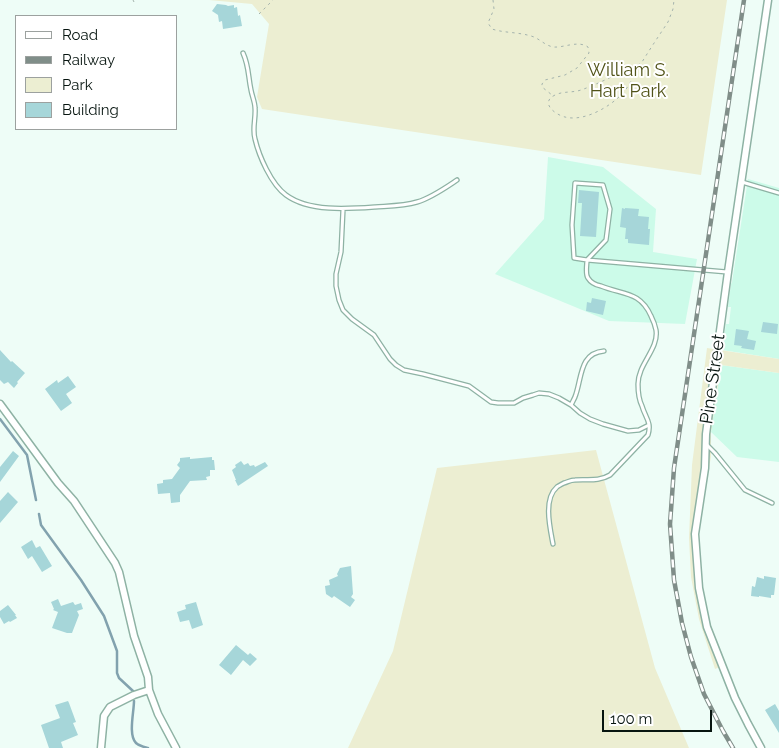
<!DOCTYPE html>
<html>
<head>
<meta charset="utf-8">
<style>
	body { margin:0 }
	#map { position:relative; width:779px; height:748px; overflow:hidden; background:#eefdf7; font-family:Raleway,sans-serif }
	canvas { display:block }
	.legend { position:absolute; left:15px; top:15px; width:162px; height:115px; box-sizing:border-box; background:#fff; border:1px solid #9ca19f; margin:0; padding:6px 9px; list-style:none; font-size:15px; color:#071510 }
	.legend li { display:flex; align-items:center; gap:10px; height:25px }
	.legend b { width:25px; border:1px solid #9ca19f }
	.scale { position:absolute; left:602px; top:710px; width:110px; height:22px; box-sizing:border-box; border:2px solid #071510; border-top:0; padding-left:6px; font-size:15px; line-height:18px; white-space:nowrap; color:#071510; -webkit-text-stroke:4px #fff; paint-order:stroke }
</style>
</head>
<body>
<div id="map">
<canvas width="779" height="748"></canvas>
<ul class="legend">
<li><b style="height:6px;background:#fff"></b>Road</li>
<li><b style="height:6px;background:#808e89"></b>Railway</li>
<li><b style="height:14px;background:#eceed2"></b>Park</li>
<li><b style="height:14px;background:#a6d6d9"></b>Building</li>
</ul>
<div class="scale">100 m</div>
</div>
<script>
const c = document.querySelector('canvas').getContext('2d');
c.lineJoin = 'round';
function fillPath(path, color) { c.fillStyle = color; c.fill(path, 'evenodd'); }
function stroke(path, color, width, dash) { c.strokeStyle = color; c.lineWidth = width; c.lineCap = dash ? 'butt' : 'round'; c.setLineDash(dash || []); c.stroke(path); }
function write(font, color, halo, rows, align = 'center') {
  c.font = font + ' Raleway,sans-serif'; c.lineWidth = 4; c.setLineDash([]); c.textBaseline = 'middle'; c.strokeStyle = halo; c.fillStyle = color; for (const [text, x, y, turn = 0] of rows) {
    c.save(); c.translate(x, y); c.rotate((+turn || 0) * Math.PI / 180); c.textAlign = isNaN(turn) ? turn : align; if (halo) c.strokeText(text, 0, 0); c.fillText(text, 0, 0); c.restore();
  }
}
fillPath(new Path2D(`
	M548 157 603 167 656 209 653 252 697 259 685 324 609 321 495 274 544 219Z
	M748 179 779 188V359L722 350 726 324H729L731 307H728L731 284 732 282Z
	M721 365 779 373V462L737 457 711 432Z`), '#ccfbe9');
fillPath(new Path2D(`
	M209 0H727L701 175 262 109 257 97 269 24 252 4Z
	M707 348 779 359V373L721 365 711 432V457L700 515 698 537 701 576 708 617 725 665 715 669 699 619 691 577 689 538 692 465Z
	M596 450 655 668 689 748H348L393 651 437 468Z`), '#eceed2');
stroke(new Path2D(`
	M0 419 27 455 36 500
	M39 514 41 525 81 580 104 616 117 651V673L119 678 133 691
	M134 701C134 712 128 735 136 743 139 746 144 747 148 748`), '#82a2ae', 2.5);
fillPath(new Path2D(`
	M217 4 226 5 228 6 234 5V8L237 7 238 16 240 15 242 26 223 29 222 21 219 22 218 15 212 11Z
	M579 190 599 192 596 237 580 236 582 203H578Z
	M622 208 625 209V208L639 209 638 216 649 217 648 229H650L649 245 628 243V239H625L626 228 620 227Z
	M592 298 606 301 603 315 586 311 587 302 591 303Z
	M763 322 778 324 777 334 761 332Z
	M736 329 749 331 747 339 756 341 754 350 741 348 742 346 734 345Z
	M0 350 11 362 12 361 25 373 17 382 18 383 14 388 8 382 4 384 0 380Z
	M68 376 76 387 66 394 72 403 61 411 45 389 57 380 58 383Z
	M13 451 19 456 0 482V467Z
	M190 457V459L212 457V460H214L215 470H210V476L206 477 207 480 190 481 180 495V502L171 503 170 493 158 494 157 484 163 483V480L172 479 180 468 177 465 180 461V458Z
	M241 461 244 465 248 463 250 466 254 465 255 467 265 462 268 466 238 486 235 480H236L232 470 236 467 235 465Z
	M8 492 18 502 0 523V501Z
	M32 540 36 548 40 546 52 566 42 572 32 556 28 559 21 547Z
	M351 566 353 594 351 597 355 600 350 607 334 596 332 598 326 594 325 586 330 585 329 580 338 576 337 574 340 568Z
	M764 576 776 578 774 595H771V598L759 596V597L751 596 752 586 755 587 757 577 764 579Z
	M58 599 61 606 73 602 75 605 81 603 83 609 77 611 79 615 72 633H67L52 628 58 612 53 610 54 609 51 602Z
	M196 602 203 625 192 629 189 620 180 622 177 612 186 609 185 605Z
	M8 605 16 615H15L17 618 10 622 9 621 4 624 0 617V611Z
	M236 645 248 655 250 653 257 659 250 666 243 660 231 675 219 665Z
	M68 701 69 703 76 722 73 723 78 735 61 742 63 748H49L41 725 60 718 55 705Z
	M775 704 779 711V733L765 710Z`), '#a6d6d9');
const service = new Path2D(`
	M243 53C249 66 248 76 251 90 252 96 255 102 255 108 256 118 252 129 255 139 259 156 271 184 286 195 309 212 348 209 375 207 389 206 404 206 417 202 431 198 445 188 457 180
	M742 182 779 193
	M343 210 341 252 336 274V286L339 300 343 310 352 319 374 335 390 359 396 365 404 370 423 374 469 386 491 402 498 403H514L523 398 533 395 539 393 549 394 559 398 571 405 580 413 590 419 603 424 628 431 639 430 649 425
	M571 405C573 401 575 398 576 394 582 376 580 353 604 351
	M706 444 715 453 745 490 772 503
	M553 544C550 528 543 499 557 487 558 486 562 484 564 483 568 482 570 480 575 480 588 479 598 482 610 475L648 435C652 422 645 417 642 406 639 400 638 391 638 384 638 364 659 349 656 330 655 325 653 320 651 316 640 291 623 295 601 286 596 285 591 283 588 278 585 274 587 265 587 260L606 240 610 209 603 185 575 183 572 225 574 258 587 260 727 272`);
const minor = new Path2D(`
	M0 404 58 483 74 501 115 563 119 572 134 636 148 677 149 690 158 714 176 748
	M101 748 104 716 110 707 134 695 149 690
	M761 748 748 724 735 698 707 627 699 588 695 534 705 468 706 434 728 272 768 0`);
stroke(service, '#8eb2a4', 5.5);
stroke(minor, '#8eb2a4', 9);
stroke(new Path2D(`
	M133 0 134 2
	M493 0 494 9 488 23 492 29C504 33 518 32 531 36 539 38 544 45 553 47 564 48 578 40 588 47L589 53 577 68 565 75 545 80 542 84V87L552 95
	M259 14 273 0
	M640 64C620 72 601 83 581 90 572 93 563 91 555 95 539 103 556 115 565 117 584 122 610 107 623 93 629 86 634 75 639 67 648 52 658 37 668 22L673 9 674 0`), '#a4b3ad', 1, [2.5, 4]);
stroke(service, '#fff', 3);
stroke(minor, '#fff', 6);
const rail = new Path2D(`
	M733 748 723 731 704 694 691 657 682 623 674 580 670 524 674 468 744 0`);
stroke(rail, '#808e89', 4.5);
stroke(rail, '#fff', 2.5, [8]);
write('18px', '#515318', '#fff', [
	["William S.",628,71],
	["Hart Park",628,92]
]);
write('18px', '#071510', '#fff', [
	["Pine Street",713,379,-82]
]);
</script>
</body>
</html>
